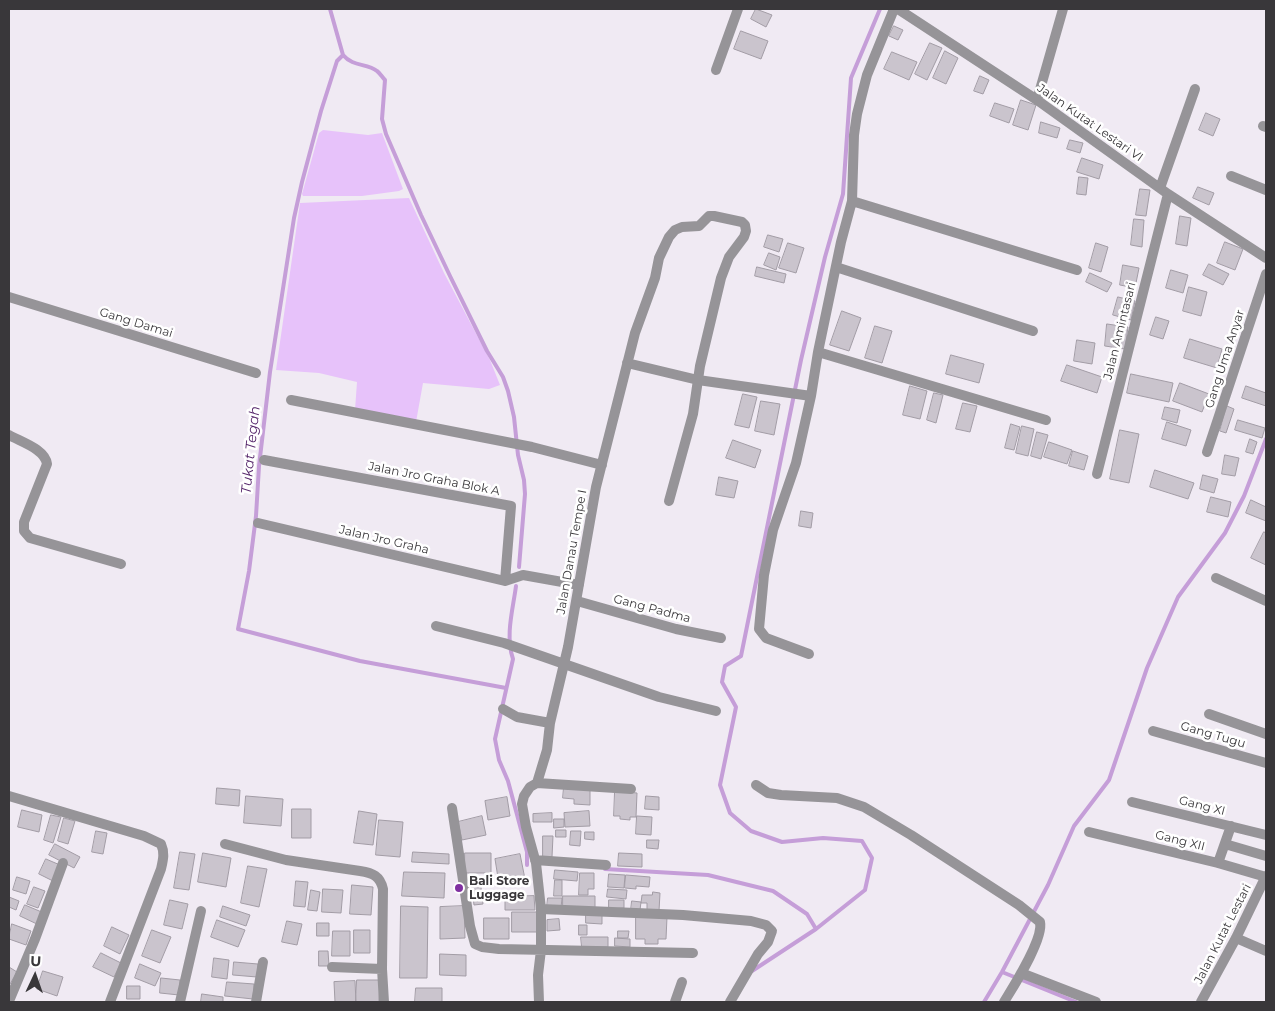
<!DOCTYPE html>
<html>
<head>
<meta charset="utf-8">
<style>
	body { margin:0 }
	#map { position:relative; width:1275px; height:1011px; overflow:hidden; background:#f0eaf3; font-family:Montserrat,sans-serif }
	canvas { display:block }
	.frame { position:absolute; inset:0; border:10px solid #39373a; pointer-events:none }
	.north { position:absolute; left:10px; top:951px; width:50px; height:50px; -webkit-text-stroke:4px #fff; paint-order:stroke; rotate:3deg; font-size:14px; font-weight:700; line-height:20px; text-align:center; color:#39373a }
	.north::after { content:''; display:block; margin:auto; width:18px; height:22px; background:#39373a; clip-path:polygon(50% 0,100% 100%,50% 72%,0 100%) }
</style>
</head>
<body>
<div id="map">
<canvas width="1275" height="1011"></canvas>
<div class="frame"></div>
<div class="north">U</div>
</div>
<script>
const c = document.querySelector('canvas').getContext('2d');
c.lineJoin = 'round';
function fillPath(path, color) { c.fillStyle = color; c.fill(path, 'evenodd'); }
function stroke(path, color, width, dash) { c.strokeStyle = color; c.lineWidth = width; c.lineCap = dash ? 'butt' : 'round'; c.setLineDash(dash || []); c.stroke(path); }
function write(font, color, halo, rows, align = 'center') {
  c.font = font + ' Montserrat,sans-serif'; c.lineWidth = 5; c.setLineDash([]); c.textBaseline = 'middle'; c.strokeStyle = halo; c.fillStyle = color; for (const [text, x, y, turn = 0] of rows) {
    c.save(); c.translate(x, y); c.rotate((+turn || 0) * Math.PI / 180); c.textAlign = isNaN(turn) ? turn : align; if (halo) c.strokeText(text, 0, 0); c.fillText(text, 0, 0); c.restore();
  }
}
fillPath(new Path2D(`
	M323 130 368 135 382 133 403 189 399 191 362 196H303L302 194 319 133Z
	M409 198 444 273 490 360 500 385 489 389 423 383 416 422 355 410 357 382 319 373 276 370 300 203Z`), '#e7c2fa');
stroke(new Path2D(`
	M330 9 343 55C353 67 367 63 377 71 380 73 382 77 385 80L382 119 386 134 421 215 450 276 487 351 503 377 508 391 514 417 518 455 524 480 525 494 519 567
	M343 55 337 61 321 111 302 182 294 218 270 372 259 466 256 516 249 571 238 629 360 661 506 688
	M516 586C513 609 505 636 513 659L495 739 499 760 508 781 527 852V865
	M605 869 708 875 773 891 807 914 816 929
	M752 971 816 929 865 890 872 858 862 841 823 838 782 842 751 831 730 813 720 785 736 707 722 682 725 666 741 656 801 360 825 257 843 194 851 78 880 9
	M1002 972 1076 1002
	M984 1002 1002 972 1048 885 1074 826 1109 780 1147 668 1178 597 1225 533 1244 496 1266 439`), '#c59ed8', 4);
const building = new Path2D(`
	M756 9 772 15 766 27 751 19Z
	M894 26 903 30 898 40 889 36Z
	M741 31 768 41 761 59 734 49Z
	M930 43 942 48 927 80 915 74Z
	M945 51 958 58 946 84 933 78Z
	M892 52 917 62 909 80 884 69Z
	M980 76 989 80 983 94 974 91Z
	M1021 100 1036 105 1028 130 1013 125Z
	M995 103 1014 109 1009 123 990 116Z
	M1206 113 1220 119 1213 136 1199 130Z
	M1041 122 1060 128 1057 138 1039 133Z
	M1070 140 1083 143 1080 153 1067 149Z
	M1082 158 1103 165 1099 179 1077 172Z
	M1079 177 1088 178 1086 195 1077 194Z
	M1198 187 1214 193 1209 205 1193 198Z
	M1140 189 1150 190 1146 216 1136 215Z
	M1180 216 1191 218 1187 246 1176 244Z
	M1134 219 1144 220 1142 247 1131 245Z
	M768 235 783 239 779 252 764 247Z
	M1225 242 1243 249 1235 270 1217 263Z
	M788 243 804 248 796 273 779 268Z
	M1096 243 1108 247 1101 272 1089 268Z
	M769 253 780 257 776 270 764 265Z
	M1209 264 1229 274 1223 285 1203 275Z
	M1123 265 1139 268 1135 288 1120 285Z
	M757 267 786 274 784 283 755 276Z
	M1171 270 1188 275 1183 293 1166 288Z
	M1090 273 1112 283 1107 292 1086 282Z
	M1189 287 1207 292 1201 316 1183 311Z
	M1118 297 1135 301 1131 320 1113 315Z
	M842 311 861 318 849 351 830 345Z
	M1156 317 1169 321 1163 339 1150 335Z
	M1107 324 1128 327 1125 349 1105 346Z
	M875 326 892 331 882 363 865 358Z
	M1190 339 1222 349 1217 368 1184 358Z
	M1077 340 1095 343 1092 364 1074 361Z
	M951 355 984 364 979 383 946 374Z
	M1067 365 1102 377 1097 393 1061 381Z
	M1131 374 1173 383 1169 402 1127 393Z
	M1180 383 1209 394 1202 412 1173 401Z
	M910 386 927 391 920 419 903 415Z
	M1246 386 1266 393V406L1242 398Z
	M934 393 943 395 936 423 927 420Z
	M743 394 757 397 749 428 735 425Z
	M761 401 780 404 774 435 755 431Z
	M963 403 977 406 970 432 956 429Z
	M1227 406 1234 409 1226 433 1220 431Z
	M1165 407 1180 410 1177 423 1162 419Z
	M1238 420 1265 428 1262 438 1235 430Z
	M1167 422 1191 430 1186 446 1162 439Z
	M1011 424 1020 427 1014 450 1005 448Z
	M1022 426 1034 429 1028 456 1016 453Z
	M1120 430 1139 434 1129 483 1110 479Z
	M1037 432 1048 435 1041 459 1031 456Z
	M1250 439 1257 442 1253 454 1246 452Z
	M733 440 761 450 755 468 726 458Z
	M1049 442 1072 450 1067 464 1044 457Z
	M1073 451 1088 456 1084 470 1069 466Z
	M1225 455 1239 458 1235 476 1222 474Z
	M1155 470 1194 483 1188 499 1150 487Z
	M1203 475 1218 479 1214 493 1200 489Z
	M719 477 738 481 734 498 716 495Z
	M1211 497 1231 502 1228 517 1207 512Z
	M1251 500 1266 507V521L1246 513Z
	M801 511 813 513 811 528 799 526Z
	M1264 532 1266 533V565L1251 558Z
	M564 787 590 790V805L574 804V799L563 798Z
	M217 788 240 790 239 806 216 804Z
	M615 791 637 793 636 817H630V820L620 819V816H614Z
	M246 796 283 799 281 826 244 823Z
	M646 796 659 797V810L645 809Z
	M507 797 510 816 488 820 485 801Z
	M292 809H311V838H292Z
	M22 810 42 815 39 832 18 827Z
	M359 811 377 814 373 845 354 843Z
	M589 811 590 826 565 827 564 813Z
	M552 813V822H533V814Z
	M51 815 61 817 53 843 44 840Z
	M482 816 486 835 462 840 458 822Z
	M637 816 652 817 651 835 636 834Z
	M64 818 75 821 68 844 58 841Z
	M554 819H564V827L554 828Z
	M379 820 403 822 400 857 376 855Z
	M556 830H566V837H556Z
	M96 831 107 833 103 854 92 852Z
	M571 831H581L580 846 570 845Z
	M585 832H594V840L585 839Z
	M543 836H553L552 857H543Z
	M647 840H659L658 849 647 848Z
	M55 844 80 857 74 868 49 855Z
	M180 852 195 854 189 890 174 888Z
	M413 852 449 854V864L412 862Z
	M203 853 231 858 226 887 198 882Z
	M465 853H491V873H465Z
	M619 853 642 854V867L618 866Z
	M520 854 525 879 499 884 495 859Z
	M46 859 60 865 53 881 39 874Z
	M248 866 267 869 259 907 241 903Z
	M555 870 578 872 577 881 554 879Z
	M404 872 445 873 444 898 402 896Z
	M580 873H594V889H588V895H579Z
	M609 874 625 875 624 888 608 887Z
	M626 875 650 877 649 887 636 886V889L625 888Z
	M17 877 30 881 26 894 13 890Z
	M480 879 483 904 474 905 471 881Z
	M555 880H562V896H554Z
	M296 881 308 882 305 907 294 906Z
	M352 885 373 887 371 915 350 914Z
	M34 887 45 891 38 908 27 904Z
	M323 889 343 890 341 913 322 912Z
	M608 889 627 890 626 899 607 897Z
	M311 890 320 892 317 911 308 910Z
	M653 892 660 893 659 911H647V903H641L642 895H652Z
	M534 896 535 910H505V897Z
	M563 896H595V909H563Z
	M9 897 19 901 16 910 9 907Z
	M548 898H562L561 908 547 907Z
	M170 900 188 904 182 929 164 925Z
	M609 900H624V908L609 909Z
	M632 901 641 902 640 910H631Z
	M25 905 44 913 39 925 20 916Z
	M223 906 250 915 246 926 220 917Z
	M401 906 428 907 427 978H400Z
	M464 906 465 938 440 939V907Z
	M512 912H537V932H512Z
	M586 912 602 913V924L586 923Z
	M636 917H667L666 939H658V944H645V939H636Z
	M484 918H509V939H484Z
	M559 919 560 930 547 931V920Z
	M217 920 245 930 238 947 211 937Z
	M287 921 302 924 297 945 282 942Z
	M317 923H329V936H317Z
	M12 924 31 931 26 945 9 939Z
	M579 925H587V935H579Z
	M112 927 129 935 120 954 104 946Z
	M152 930 171 937 160 963 142 956Z
	M354 930H370V953H354Z
	M333 931H350V956H332Z
	M618 931H629L628 938H618Z
	M581 937H608V947H582Z
	M615 938 630 939V947L615 946Z
	M319 951H328L329 966H319Z
	M101 953 121 963 114 977 93 967Z
	M440 954 466 955V976L440 975Z
	M214 958 229 960 227 979 212 977Z
	M234 962 258 964 257 977 233 975Z
	M140 964 161 973 155 986 135 978Z
	M9 967 17 972 10 984H9Z
	M43 971 63 977 57 996 37 989Z
	M161 978 180 980 179 995 160 993Z
	M357 980H380L379 1002H356Z
	M355 981 356 1002H335L334 982Z
	M227 982 254 984 253 999 225 996Z
	M127 986H140V999H127Z
	M416 988H442V1002H415Z
	M202 994 223 997V1002H201Z`);
fillPath(building, '#cac4cd');
stroke(building, '#a29ca5', 1);
stroke(new Path2D(`
	M898 9 1037 100 1168 194 1266 258
	M716 70 738 9
	M1037 100 1063 9
	M1263 126 1266 127
	M1231 176 1266 190
	M1160 188 1195 89
	M852 201 1077 270
	M836 267 1033 331
	M9 297 256 373
	M818 352 1046 420
	M627 363 698 380 811 396
	M291 400 532 447 602 465
	M9 435C21 442 45 449 47 464L24 522V531L30 538 121 564
	M1207 452 1266 274
	M264 460 511 506 505 581 523 575 579 585
	M1097 474 1168 194
	M258 523 505 581
	M1216 578 1266 601
	M577 601 676 629 721 638
	M436 626 504 643 659 697 716 711
	M809 654 766 638 759 629 764 575 773 530 796 463 811 396 818 352 841 242 852 201 854 135 857 114 867 75 894 9
	M503 709 517 717 550 723
	M1209 714 1266 734
	M1153 731 1266 763
	M537 783 631 789
	M756 785 768 793 781 795 837 798 864 807 911 835 1019 905 1040 922C1044 939 1013 987 1004 1002
	M9 796 144 836 161 844C165 853 163 860 161 869L110 1002
	M1132 802 1266 835
	M452 808 470 926 475 944 482 947 499 949 693 953
	M1089 832 1218 863 1266 877
	M225 844 286 860 360 871C373 873 380 876 383 889L382 969 384 1002
	M1225 844 1266 856
	M535 860 606 865
	M1218 863 1231 826
	M541 909 683 915 751 921 766 925 772 931 768 942 758 954 730 1002
	M1236 938 1266 951
	M332 967 382 969
	M1021 973 1096 1002
	M9 1001 35 939 63 863
	M180 1002 201 911
	M256 1002 263 962
	M539 1002 538 975 541 950V909L536 863 526 827 522 804 524 796 530 787 537 783 547 750 550 723 568 647 596 487 635 333 655 278 659 258 669 237 675 230 682 227 699 226 709 216H714L742 222 745 225 746 231 744 237 729 257 721 278 700 366 693 414 669 501
	M675 1002 682 982
	M1201 1002 1236 938 1266 876`), '#969498', 10);
for (const [x, y, r, color] of [
	[459,888,5,"#8030a1"]
]) { const dot = new Path2D(); dot.arc(x, y, r, 0, 2 * Math.PI); c.fillStyle = color; c.fill(dot); stroke(dot, '#fff', 2); }
write('12px', '#39373a', '#fff', [
	["Jalan Kutat Lestari VI",1090,123,35],
	["Gang Damai",136,323,17],
	["Jalan Amintasari",1120,331,-76],
	["Gang Uma Anyar",1225,359,-72],
	["Jalan Jro Graha Blok A",434,479,11],
	["Jalan Jro Graha",384,540,13],
	["Jalan Danau Tempe I",572,552,-80],
	["Gang Padma",652,609,15],
	["Gang Tugu",1213,735,16],
	["Gang XI",1202,806,14],
	["Gang XII",1180,841,14],
	["Jalan Kutat Lestari",1223,934,-63]
]);
write('bold 12px', '#39373a', '#fff', [
	["Bali Store",469,881],
	["Luggage",469,895]
], 'left');
write('italic 14px', '#55256a', '#fff', [
	["Tukat Tegah",251,450,-84]
]);
</script>
</body>
</html>
